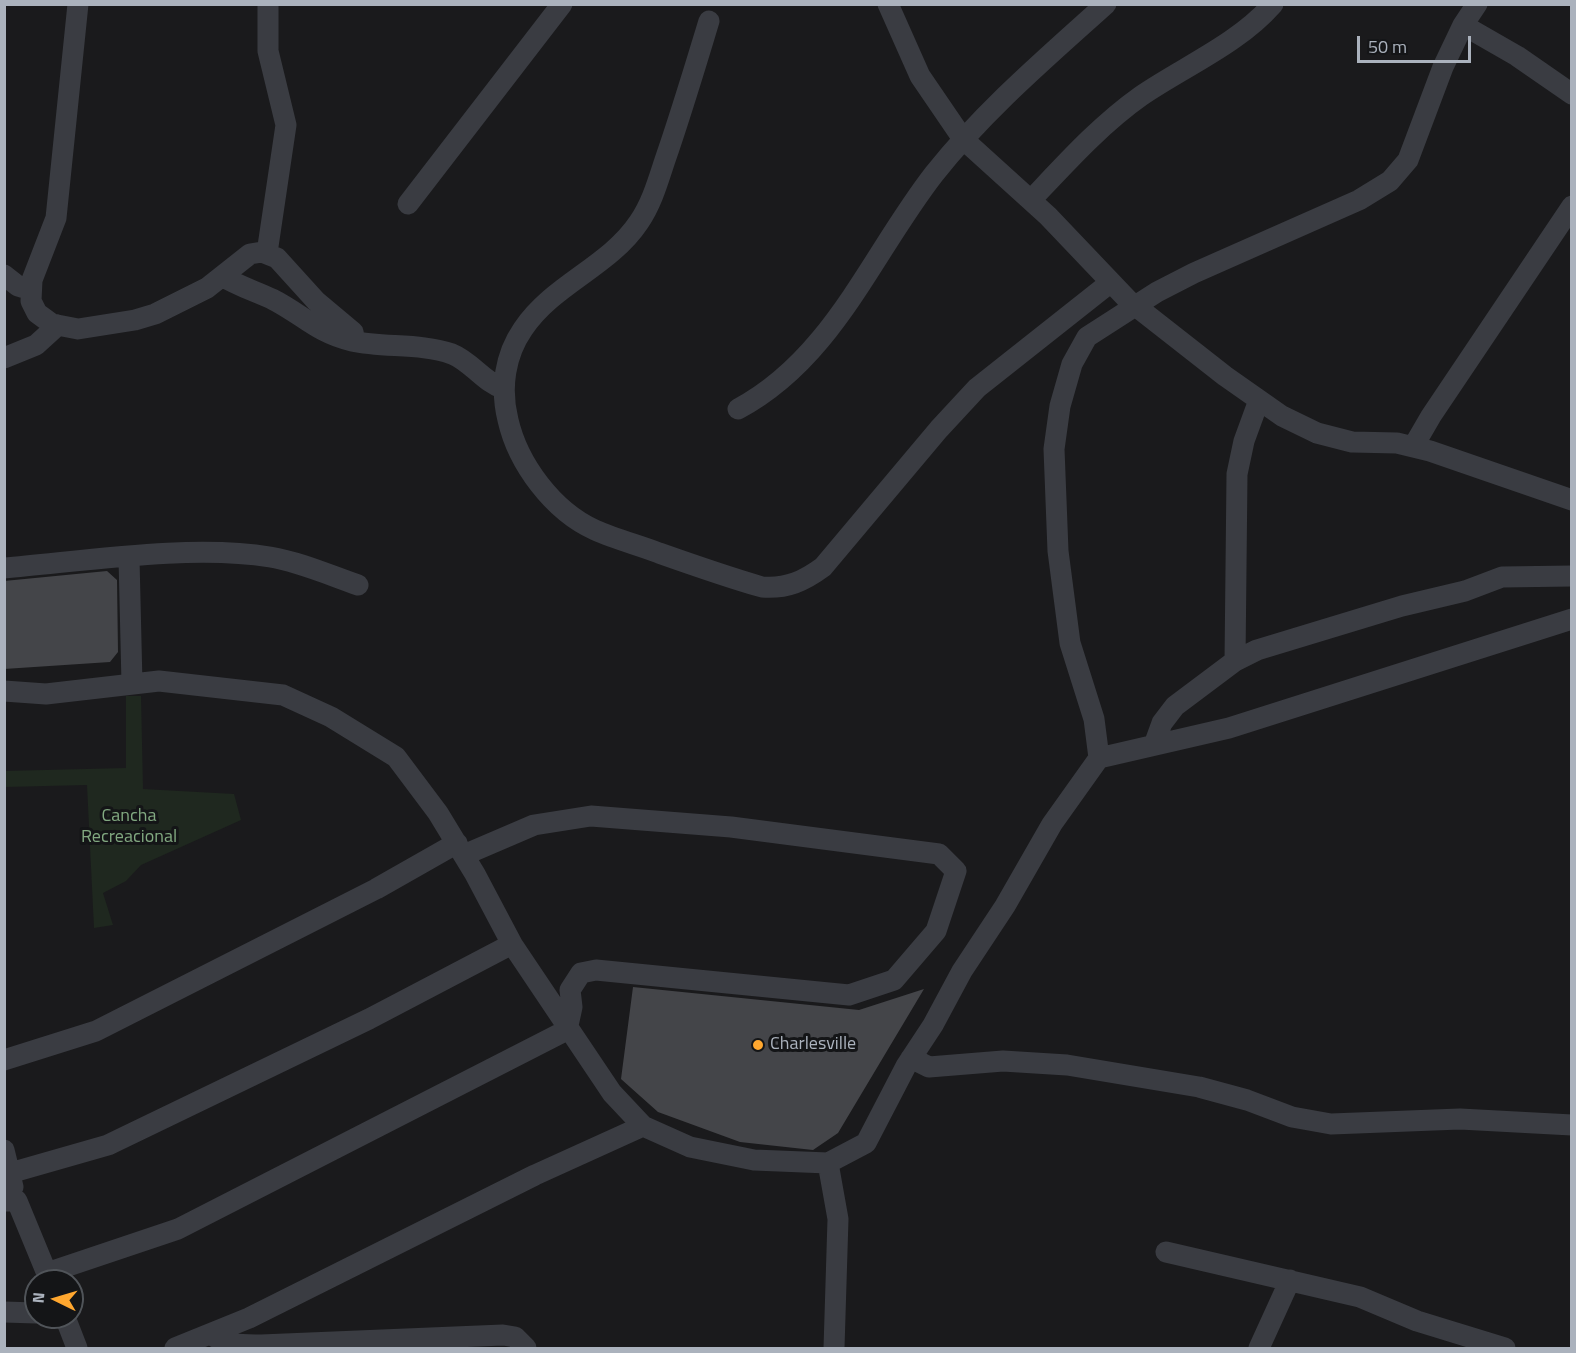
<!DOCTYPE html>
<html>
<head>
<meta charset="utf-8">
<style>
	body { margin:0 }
	#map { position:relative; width:1576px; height:1353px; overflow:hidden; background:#1a1a1c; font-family:"Titillium Web",sans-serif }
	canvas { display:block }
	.frame { position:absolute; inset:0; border:6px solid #abb2bd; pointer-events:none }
	.north { position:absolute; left:24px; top:1269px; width:60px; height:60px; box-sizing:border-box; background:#141517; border:2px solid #505459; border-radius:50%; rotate:275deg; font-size:16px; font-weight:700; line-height:24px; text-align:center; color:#abb2bd }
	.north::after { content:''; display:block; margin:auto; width:21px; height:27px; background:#ffa72f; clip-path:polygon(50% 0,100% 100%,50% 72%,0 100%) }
	.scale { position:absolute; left:1357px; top:36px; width:114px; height:27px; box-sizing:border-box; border:3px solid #abb2bd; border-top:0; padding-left:8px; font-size:18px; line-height:21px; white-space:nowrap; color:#abb2bd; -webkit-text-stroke:4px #141517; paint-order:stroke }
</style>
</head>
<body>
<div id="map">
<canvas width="1576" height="1353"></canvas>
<div class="frame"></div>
<div class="north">N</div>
<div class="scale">50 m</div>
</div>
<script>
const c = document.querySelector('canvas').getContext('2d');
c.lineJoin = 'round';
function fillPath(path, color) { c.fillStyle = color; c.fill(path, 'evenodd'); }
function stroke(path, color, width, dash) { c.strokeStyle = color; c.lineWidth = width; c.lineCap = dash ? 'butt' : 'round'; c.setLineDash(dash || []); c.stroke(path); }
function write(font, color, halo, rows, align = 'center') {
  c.font = font + ' "Titillium Web",sans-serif'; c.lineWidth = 6; c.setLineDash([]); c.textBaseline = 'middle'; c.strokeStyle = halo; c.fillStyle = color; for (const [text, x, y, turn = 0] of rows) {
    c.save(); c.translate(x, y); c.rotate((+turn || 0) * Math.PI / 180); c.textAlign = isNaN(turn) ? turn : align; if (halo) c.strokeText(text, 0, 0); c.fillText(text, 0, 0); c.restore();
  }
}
fillPath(new Path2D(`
	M126 696H141L143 789 234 794 241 820 141 865 126 881 103 893 113 925 94 928 87 785 5 787V771L126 768Z`), '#1f281f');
fillPath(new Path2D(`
	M107 571 117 580 118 652 110 662 4 669V581Z
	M633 987 859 1010 924 989 838 1133 813 1150 740 1142 658 1112 621 1079Z`), '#444549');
stroke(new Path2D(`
	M78 4 56 218 32 280 31 301 37 313 52 324 78 329 135 320 155 314 207 288 250 254 262 252 277 258 316 301 353 332 355 341
	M888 4 920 76 963 139 1048 216 1128 300 1225 376 1282 416 1317 433 1352 442 1397 443 1430 451 1572 500
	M709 21C695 67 681 114 665 160 658 181 652 203 639 222 609 267 553 284 523 329 505 355 500 388 508 420 518 464 553 511 595 530 615 539 638 545 659 553 693 565 727 577 762 587 787 589 804 581 823 567L939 429 977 388 1111 282
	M1463 25 1517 56 1572 94
	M1031 200C1066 163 1100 125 1141 96 1185 66 1238 44 1273 4
	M408 204 562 4
	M267 253 286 125 268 51V4
	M4 275 18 286 31 290
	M222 276C238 286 255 291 272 299 302 314 317 333 352 341 384 348 421 343 452 354 472 362 483 382 504 389
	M4 358 36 345 58 325
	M738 409C833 358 871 255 934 174 985 110 1045 59 1106 4
	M1413 447 1431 416 1572 206
	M129 558 132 684
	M4 568C85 561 192 544 270 557 300 562 329 575 358 585
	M1235 661 1237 474 1244 441 1259 400
	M4 691 46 694 159 681 283 695 331 717 396 757 438 813 475 874 512 944 612 1093 643 1126 690 1147 754 1160 828 1163 866 1143 906 1066 933 1025 962 971 1005 906 1052 824 1099 758 1229 728 1572 619
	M1154 745 1162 723 1175 706 1235 661 1257 650 1402 606 1465 591 1502 577 1572 576
	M1099 758 1094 719 1070 643 1058 551 1054 449 1060 406 1072 364 1087 337 1157 292 1194 273 1359 200 1390 181 1408 160 1443 67 1463 25 1477 4
	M911 1058 929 1067 1003 1061 1067 1065 1199 1087 1247 1100 1292 1117 1331 1124 1460 1119 1572 1125
	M4 1060 96 1031 376 889 457 843
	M4 1150 13 1187
	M828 1163 838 1219 834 1348
	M10 1173 108 1145 369 1019 512 944
	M4 1201H17L50 1281
	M1166 1252 1360 1297 1417 1321 1505 1348
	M47 1273 178 1229 567 1030 572 1007 570 990 581 973 596 970 849 995 894 980 936 931 956 871 939 854 731 827 591 816 534 825 464 855
	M4 1312 36 1313
	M65 1317 77 1348
	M211 1334C226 1346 242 1345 261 1345L503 1335 515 1337 526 1348
	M175 1348 249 1318 535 1175 643 1126
	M1259 1348 1290 1280`), '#3a3c42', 21);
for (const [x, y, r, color] of [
	[758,1045,6,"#ffa72f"]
]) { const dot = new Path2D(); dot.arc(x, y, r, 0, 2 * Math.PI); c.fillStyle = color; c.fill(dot); stroke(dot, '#141517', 2); }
write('18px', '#82a981', '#141517', [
	["Cancha",129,817],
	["Recreacional",129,838]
]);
write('18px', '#abb2bd', '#141517', [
	["Charlesville",770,1045]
], 'left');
</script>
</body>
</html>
